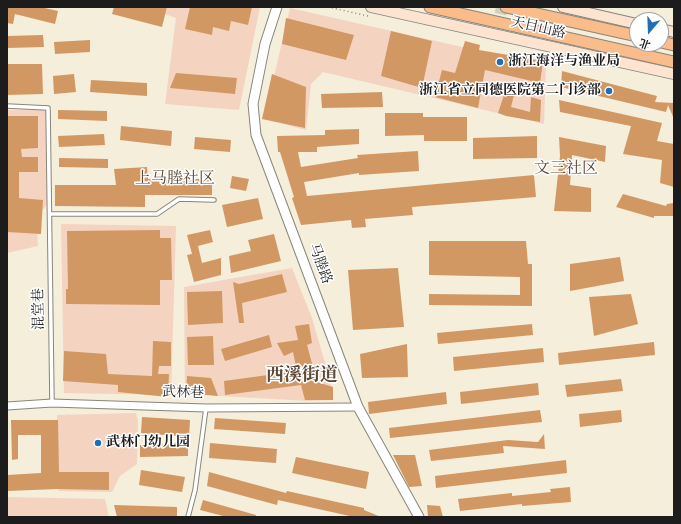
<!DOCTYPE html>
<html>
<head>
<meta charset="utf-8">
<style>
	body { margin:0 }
	#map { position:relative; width:681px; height:524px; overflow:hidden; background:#f4eedb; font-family:Vollkorn,"Noto Serif SC",serif }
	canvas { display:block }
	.frame { position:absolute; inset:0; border:8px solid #1c1c1c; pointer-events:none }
	.north { position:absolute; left:629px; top:12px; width:40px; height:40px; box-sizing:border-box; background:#fff; border:1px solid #a4a4a4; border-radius:50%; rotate:199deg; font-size:11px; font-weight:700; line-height:16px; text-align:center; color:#1c1c1c }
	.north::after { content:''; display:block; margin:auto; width:14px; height:18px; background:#1f6fb2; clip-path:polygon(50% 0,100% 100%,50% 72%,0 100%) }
</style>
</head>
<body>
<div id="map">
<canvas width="681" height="524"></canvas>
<div class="frame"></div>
<div class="north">北</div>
</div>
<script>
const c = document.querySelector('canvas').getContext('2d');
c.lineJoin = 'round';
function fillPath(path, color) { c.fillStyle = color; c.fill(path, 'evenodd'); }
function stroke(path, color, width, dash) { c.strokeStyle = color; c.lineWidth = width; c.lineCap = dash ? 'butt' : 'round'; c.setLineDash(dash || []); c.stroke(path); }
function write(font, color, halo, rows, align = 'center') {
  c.font = font + ' Vollkorn,"Noto Serif SC",serif'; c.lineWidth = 3; c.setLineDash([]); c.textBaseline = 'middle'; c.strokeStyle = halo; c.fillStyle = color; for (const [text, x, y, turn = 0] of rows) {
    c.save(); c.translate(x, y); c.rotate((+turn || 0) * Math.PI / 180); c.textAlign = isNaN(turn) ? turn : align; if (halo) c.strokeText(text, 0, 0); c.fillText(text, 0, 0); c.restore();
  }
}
fillPath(new Path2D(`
	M146 7H260L239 110 165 104 176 18Z
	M290 8 546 66 544 124 323 72 311 84 306 130 264 119Z
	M7 110H46L50 202 36 217 38 246 7 253Z
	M61 224 176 226 171 395 64 393Z
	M292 268 312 318 330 380 333 400 309 401 185 394 184 287Z
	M136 413 138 421 137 464 120 476 112 492 59 491 57 415Z
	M7 497 105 499 109 517H7Z`), '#f5d3c1');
fillPath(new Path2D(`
	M7 7H40L58 11 55 24 15 14 13 24 7 23Z
	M114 7H167L162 27 112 14Z
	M190 7H252L248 25 231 21 229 31 213 27 212 35 185 29Z
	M286 18 354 35 346 60 282 44Z
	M391 31 432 41 422 88 381 76Z
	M43 35 44 47 7 48V36Z
	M90 40V52L55 54 54 42Z
	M465 41 480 45 479 50 543 61 540 83 485 70 478 108 435 97 442 70 455 73Z
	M7 64H42L43 94 7 95Z
	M562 71 657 96 655 102 674 103V119L668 105 666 112 561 87Z
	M176 73 237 78 235 94 170 88Z
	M74 74 76 92 54 94 53 76Z
	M272 74 306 87 305 128 262 119Z
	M91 80 147 83V96L90 92Z
	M506 89 515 91 511 107 530 112 531 97 541 100 540 122 506 116 498 113Z
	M382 92 383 107 322 108 321 94Z
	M559 100 662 123 657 141 674 144V187L660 183 662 160 623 154 631 126 560 112Z
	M58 110 107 111V121L58 119Z
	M385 113H423V117H467V141H424V135L385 136Z
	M7 116H38V148L21 149 22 157H38V172H19V198L43 200 41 234 7 232Z
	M121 126 172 131 171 146 120 140Z
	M359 129V144L317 147V152H298L301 167 358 158 357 155 418 151 419 171 359 175V173L304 182 307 196 534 175 536 197 412 207 413 215 365 219 366 227 352 228 351 220 301 225 292 198 294 197 280 152H278L277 136 325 135V130Z
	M104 134 105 145 59 147 58 136Z
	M537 136V158L473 159V138Z
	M195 137 231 140 230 152 194 149Z
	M559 137 606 146 605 162 572 155 570 185 591 188V212L554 211 560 156Z
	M59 158 108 159V168L59 167Z
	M147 167 148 179H212V195H145V207L55 206V185H116L114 169Z
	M232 176 249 179 246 191 230 188Z
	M623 194 666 206 667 204 674 203V216H654V218L616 207Z
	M258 198 263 219 227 227 222 205Z
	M160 230V238H171L172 280H160V305L66 304V289H68L67 231Z
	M210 230 213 242 198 246 202 263 221 258V275L194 282 187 255 192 254 187 235Z
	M274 234 281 261 231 273 229 256 251 251 248 240Z
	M429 241H526L528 264H532V306L429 305V294L520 295V277L429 275Z
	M620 257 624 281 570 291V264Z
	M398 268 404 327 353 330 348 270Z
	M282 274 287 292 242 303 244 323H239L233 282 239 284Z
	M222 291 223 323 188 325 187 292Z
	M631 294 638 324 594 336 589 297Z
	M309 324 312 343 307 345 317 382 333 387V400H305L301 385 225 395 224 381 297 371 293 352 284 356 277 343 298 340 295 326Z
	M532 324 533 335 438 344 437 333Z
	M269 335 272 347 225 361 221 349Z
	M213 336 214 365H188L187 337Z
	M153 341 171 342V366H159L158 374H169L168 397 118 392V385L63 381 64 351 106 354 108 374 152 376Z
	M654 342 655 355 559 365 558 353Z
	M407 344 408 377 362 378 360 354Z
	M543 348 544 362 454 371 453 357Z
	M187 376 211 378 218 396 186 393Z
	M621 379 623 391 567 397 565 385Z
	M538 383 539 395 461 404 460 392Z
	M446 392 447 404 369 414 368 402Z
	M540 410 542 422 390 438 389 428Z
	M621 410 622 422 580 427 579 414Z
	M142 417 190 420 189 437 141 433Z
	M215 418 286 423 285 434 214 429Z
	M11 420H58L59 472H109V490L57 489 7 491V475L41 473V435H18V459L12 460Z
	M544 434 545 449 503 446 504 453 431 461 429 450 508 440 538 442Z
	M210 443 277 449 276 463 209 458Z
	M188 444V456L140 457V445Z
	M393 455H415L422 486 409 487Z
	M296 457 369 472 366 489 292 473Z
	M566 460 567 473 436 488 435 476Z
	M141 470 185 477 182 492 139 485Z
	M209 472 286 493 287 491 364 508V510L381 517H354L278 500 277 505 207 486Z
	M570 487 571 502 522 506V504L460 511 458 499 512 493V496L551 492 550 489Z
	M203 500 256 515V517H227L200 510Z
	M114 505 177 507V517H117Z
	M427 505 440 506 443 517H428Z`), '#d29863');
stroke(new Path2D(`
	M496 7 517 12`), '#d4cebe', 12, [12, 6]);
const service = new Path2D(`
	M7 106 48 108 52 403
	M50 214H157L179 199 214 200
	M188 517 195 490 206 408`);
const minor = new Path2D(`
	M7 406 52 403 206 408 358 407`);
const tertiary = new Path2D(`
	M277 7 265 44 253 104 256 135 358 407 419 517`);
const secondary = new Path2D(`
	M371 7 674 74
	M563 7 637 24
	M661 29 674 32`);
const primary = new Path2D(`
	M430 7 674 62
	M506 7 637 36
	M661 42 674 45`);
stroke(service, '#88857c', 5.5);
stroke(minor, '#88857c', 9);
stroke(tertiary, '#88857c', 11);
stroke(secondary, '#88857c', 12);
stroke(primary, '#88857c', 13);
stroke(new Path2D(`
	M328 7 368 16`), '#88857c', 1.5, [1, 3]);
stroke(service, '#fff', 3.5);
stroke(minor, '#fff', 7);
stroke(tertiary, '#fff', 9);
stroke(secondary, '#fde4d0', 10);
stroke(primary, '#f9bc8a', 11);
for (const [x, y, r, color] of [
	[500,62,4,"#1f6fb2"],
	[609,91,4,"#1f6fb2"],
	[98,443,4,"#1f6fb2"]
]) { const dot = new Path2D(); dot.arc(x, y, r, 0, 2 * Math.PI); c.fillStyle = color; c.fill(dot); stroke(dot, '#fff', 1.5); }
write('14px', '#1c1c1c', '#fff', [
	["天目山路",538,29,13],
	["马塍路",319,264,70],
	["混堂巷",40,309,-91],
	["武林巷",183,394,2]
]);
write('bold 14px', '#1c1c1c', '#fff', [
	["浙江海洋与渔业局",508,62],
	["浙江省立同德医院第二门诊部",601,91,"right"],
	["武林门幼儿园",106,443]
], 'left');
write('16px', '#5c4735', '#fff', [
	["文三社区",566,170],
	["上马塍社区",175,180]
]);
write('bold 18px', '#5c4735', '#fff', [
	["西溪街道",302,377]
]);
</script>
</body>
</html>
